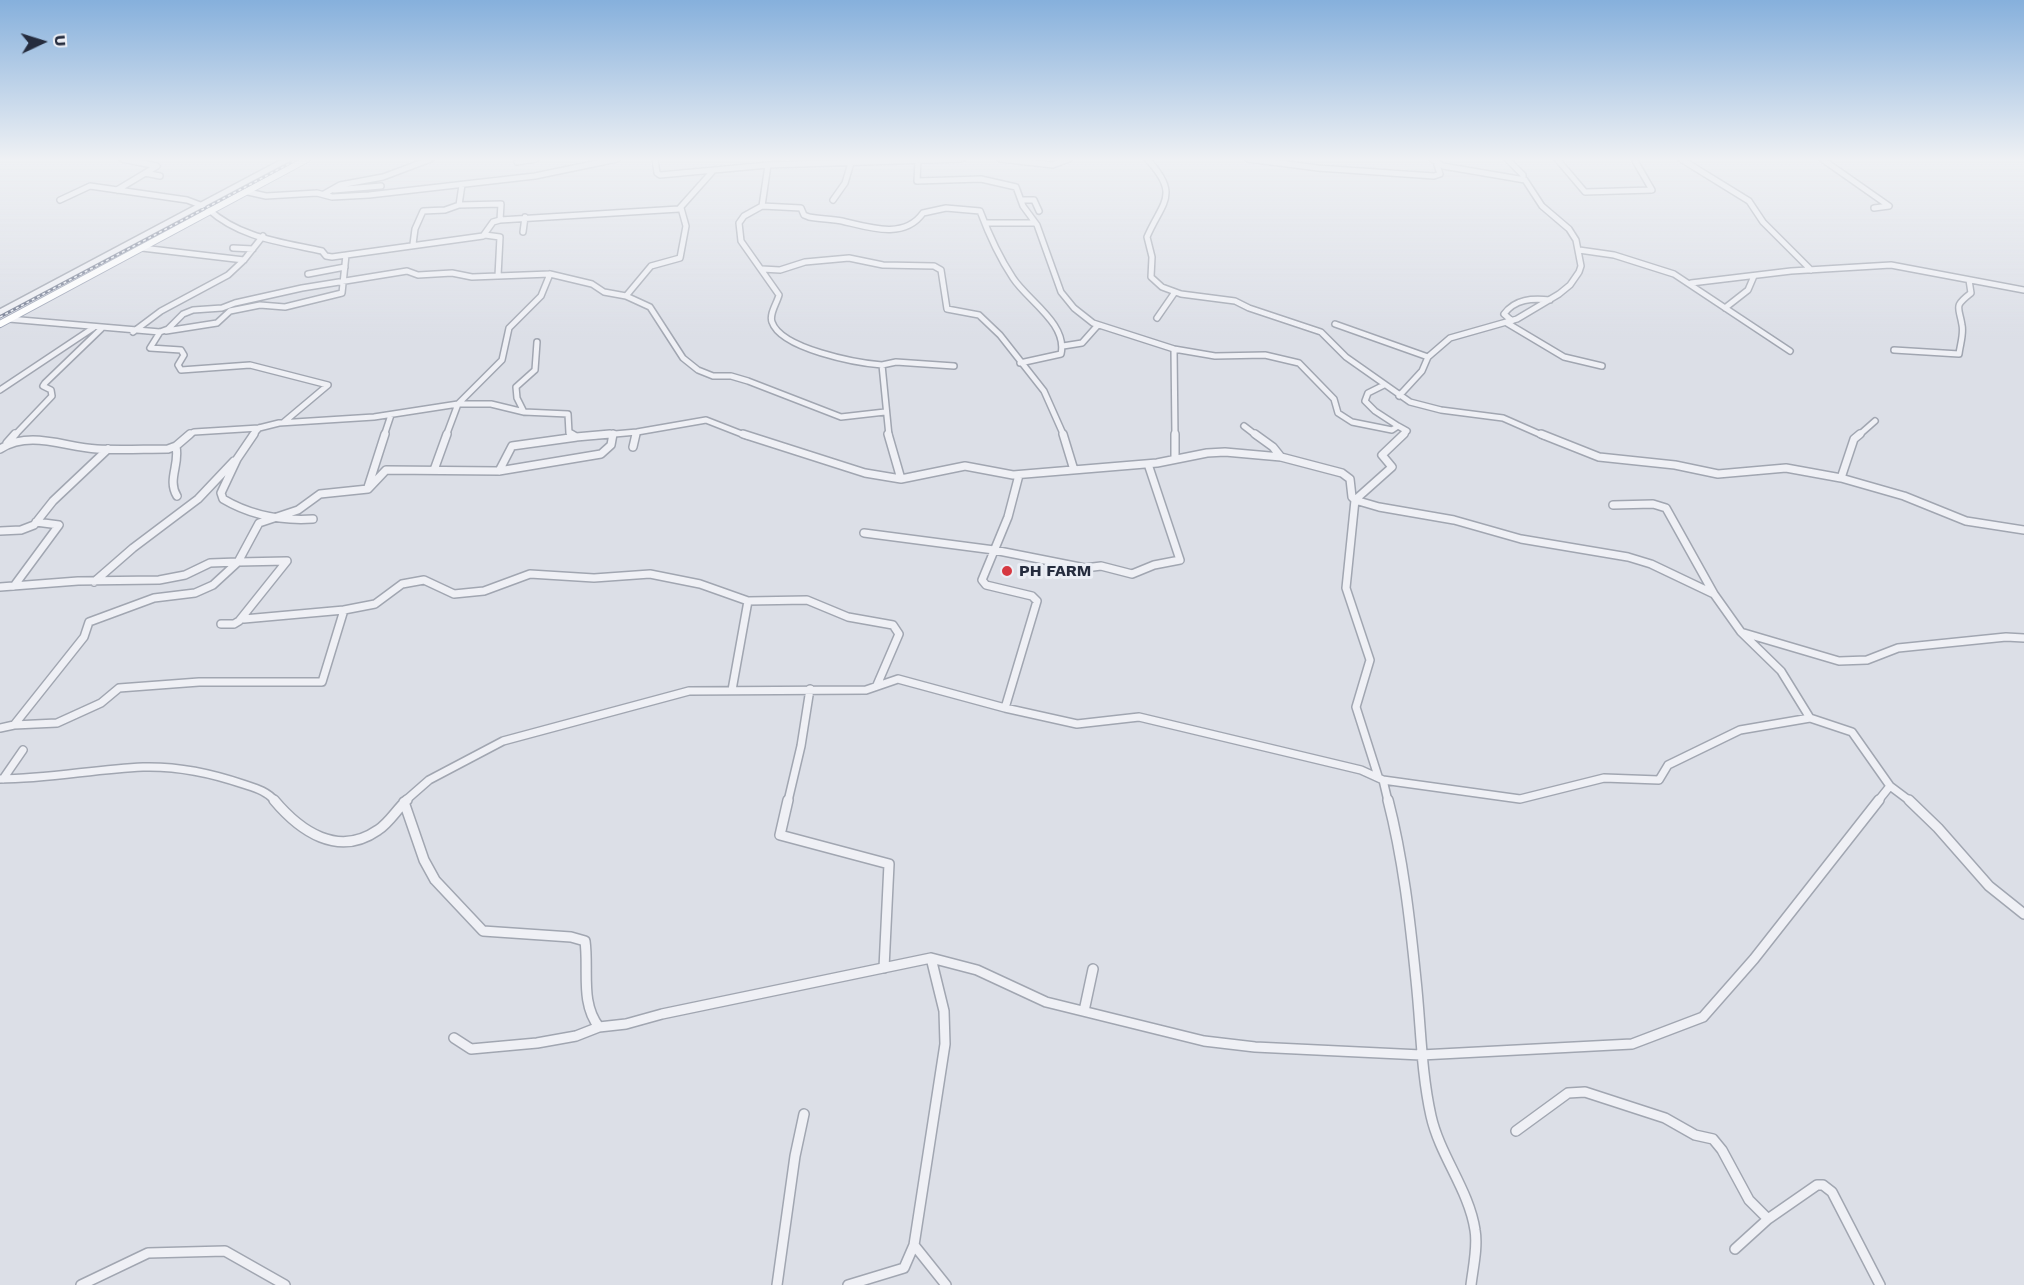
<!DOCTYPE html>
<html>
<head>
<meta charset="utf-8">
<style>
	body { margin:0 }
	#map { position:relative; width:2024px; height:1285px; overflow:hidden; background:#dcdfe7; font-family:"Work Sans",sans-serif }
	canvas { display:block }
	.north { position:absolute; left:12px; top:12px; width:60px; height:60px; -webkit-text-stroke:4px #ebeef5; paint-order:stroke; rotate:86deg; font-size:16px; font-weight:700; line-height:24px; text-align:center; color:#252c3e }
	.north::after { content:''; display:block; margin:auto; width:21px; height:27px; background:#252c3e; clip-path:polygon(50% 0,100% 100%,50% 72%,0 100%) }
</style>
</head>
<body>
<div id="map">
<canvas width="2024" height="1285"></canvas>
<div class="north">U</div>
</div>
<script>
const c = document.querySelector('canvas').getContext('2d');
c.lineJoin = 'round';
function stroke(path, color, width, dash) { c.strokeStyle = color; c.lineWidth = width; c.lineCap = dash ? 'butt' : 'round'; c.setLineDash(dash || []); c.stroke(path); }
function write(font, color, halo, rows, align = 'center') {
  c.font = font + ' "Work Sans",sans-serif'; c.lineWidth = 6; c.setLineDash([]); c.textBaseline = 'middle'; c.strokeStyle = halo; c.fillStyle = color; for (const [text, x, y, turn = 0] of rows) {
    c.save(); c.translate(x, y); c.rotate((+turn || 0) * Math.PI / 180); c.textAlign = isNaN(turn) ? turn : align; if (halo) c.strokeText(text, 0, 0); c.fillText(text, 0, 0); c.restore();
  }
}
const minorFar2 = new Path2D(`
	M655 159 657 173 660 175 768 165 962 159
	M1000 159 1053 165 1069 159
	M1147 159C1181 195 1162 202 1147 237L1152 257 1151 277 1162 287 1181 294 1235 301 1249 308 1321 332 1346 357 1410 402 1441 410 1503 418 1544 436
	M1248 159 1318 168 1434 176 1440 174 1437 165
	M1507 159 1523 175V178
	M1557 159 1585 192 1652 190 1634 159
	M1681 159 1749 201 1763 222 1811 270
	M1822 159 1889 206 1874 208
	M918 161 917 181 981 179 1016 187 1023 206 1037 225 1061 292 1074 308 1093 323 1174 349 1215 356 1265 355 1299 363 1334 399 1338 413 1352 422 1392 430 1398 426 1375 411 1365 401 1368 393 1384 385
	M517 162 536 159
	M768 165 762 206 744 216 739 223 741 241 779 295C777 303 769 314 772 322 781 349 857 363 882 365L889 436
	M145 173 160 176
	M117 190 157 166 122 159
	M334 190 381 186
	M248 192 266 196 317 193 332 197 369 195 535 176 617 159
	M324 194 340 185 383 177 431 159
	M60 200 90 186 187 200 203 206
	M833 200 845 183 851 163
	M1021 200H1034L1039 211
	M459 205 501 204 500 220
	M762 206 801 208 804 215 809 217C820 219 831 219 842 221 868 227 904 240 923 213L946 208 980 211C989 235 999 257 1013 278 1027 300 1068 324 1061 354L1020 363
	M208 209C240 238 281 242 322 251L326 256 332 257 483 236 493 222 500 220 679 209 712 172
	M986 223H1035
	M523 232 525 217
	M485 235 500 237 498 276
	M413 244 415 229 423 211 445 210 459 205 462 185
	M142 248 244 260
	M233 248 253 249
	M1579 250 1614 255 1674 274 1790 351
	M762 269 780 270 805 262 849 258 883 265 934 266 941 270 947 309 979 315 1000 335 1044 391 1064 436
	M308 274 345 267
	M1691 283 1791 271 1891 265 2024 290
	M626 296 651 266 680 258 686 226 681 208
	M1725 308 1748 290 1754 276
	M0 312 288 159
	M1157 318 1175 292
	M9 319 160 332 168 329 183 314 193 310 222 308 235 303 302 288 407 271 418 275 452 273 472 277 550 274 592 284 604 292 626 296 650 307 683 358 698 370 713 376H731L748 381 841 417 885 412
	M1512 321 1504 314C1515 299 1532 298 1550 300
	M1507 323 1564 357 1602 366
	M1335 324 1428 357 1450 338 1517 319 1559 294 1570 285 1579 272 1581 266 1576 240 1569 229 1542 206 1525 180 1443 166 1432 159
	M166 331 217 323 230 311 260 305 285 307 342 293 346 255
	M133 332 161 311 228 275 244 260 263 236
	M160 332 150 348 181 350 184 355 178 365 181 370 250 365 328 385 284 422
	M1063 346 1082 343 1098 325
	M1174 349 1175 436
	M1894 350 1959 354C1960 345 1964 334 1962 325 1959 306 1953 307 1971 293L1969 280
	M882 365 896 362 954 366
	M0 390 93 328
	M1399 396 1422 371 1428 357
	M524 412 517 398 516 387 535 370 537 342
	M1244 426 1257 436
	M1398 426 1407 431 1402 436
	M14 436 52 396 51 390 43 386 45 383 101 329
	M187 436 194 432 259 428 279 423 374 417 458 404H491L524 412 568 414 569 433 574 436
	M252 436 259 428
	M384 436 391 415
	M446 436 458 404 502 360 509 328 541 296 550 274
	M592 436 637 432 706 420 747 436
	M636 436 637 432
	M1858 436 1875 421`);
const minorFar1 = new Path2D(`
	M254 434 237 459 221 493 223 499C250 515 281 521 313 519
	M571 434 576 437 610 434
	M743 434 865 473 901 479 965 466 1013 475 1157 463 1207 453 1225 452 1281 457 1342 473 1350 479 1352 497 1355 500 1379 507 1454 520 1521 539 1628 557 1651 564 1714 594 1741 632 1781 671 1810 718 1852 732 1890 786 1910 801
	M888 434 901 479
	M1063 434 1074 470
	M1175 434V459
	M1255 434 1273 447 1281 457
	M1541 434 1599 457 1675 465 1718 474 1786 468 1841 478 1904 496 1966 521 2024 530
	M7 443 15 434
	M176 447C180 464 167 480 177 496
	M633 447 636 434
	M0 449C30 430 64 447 97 449 120 450 144 449 168 449L176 446 190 434
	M434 470 447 434
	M499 471 512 446 577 437
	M1841 478 1854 439 1860 434
	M368 487 385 434
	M1613 505 1653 504 1666 508 1714 594
	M0 531 21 530 34 525 53 501 108 449
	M864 533 994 550 1085 568 1101 566 1132 574 1154 565 1180 560 1148 464
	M94 582 133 548 198 499 234 461
	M14 586 59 525 36 522
	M0 587 78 581 159 580 185 575 210 563 238 562 259 523 298 510 320 494 368 489 386 470 499 471 601 454 611 445 613 434
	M344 610 375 604 402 584 424 580 454 594 484 591 530 574 594 578 650 574 700 584 748 601 807 600 848 617 893 625 899 634 877 685
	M1744 633 1839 661 1867 660 1898 648 2006 637 2024 638
	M732 690 748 601
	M1005 708 1037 601 1032 596 986 585 982 580 1008 517 1019 475
	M14 725 57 723 101 703 119 688 199 682H322L344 610 244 619
	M0 728 14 725 84 637 89 622 154 598 195 593 213 585 238 562 287 561 239 621 234 624H221
	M1378 776 1356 707 1370 660 1346 588 1355 500 1392 467 1382 455 1404 434
	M0 779C48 779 95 769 143 767 177 766 211 773 243 784 255 788 267 791 275 801
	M3 779 23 750
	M1383 780 1520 799 1604 778 1659 780 1668 765 1740 730 1810 718
	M405 801 429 780 503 741 689 691 866 690 898 679 1005 708 1077 724 1139 717 1361 770 1383 780 1388 801
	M788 801 801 746 810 689
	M1878 801 1890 786`);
const minor = new Path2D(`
	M274 800C300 831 338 858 378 830 389 823 397 809 407 800
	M788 800 780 835 889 864 884 968
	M1388 800C1403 858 1410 920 1416 980 1421 1026 1421 1071 1431 1116 1440 1156 1469 1190 1475 1230 1478 1247 1473 1268 1471 1285
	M1909 800 1938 828 1989 886 2024 914
	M404 802 424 860 435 880 483 931 571 937 585 941C589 970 580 1003 599 1027
	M1084 1011 1093 969
	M454 1038 471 1049 537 1043 576 1036 599 1027 626 1024 662 1014 931 958
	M1516 1131 1568 1093 1585 1092 1665 1118 1695 1135 1713 1139 1722 1150 1749 1200 1768 1219
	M914 1245 946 1285
	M1735 1249 1768 1219 1817 1185H1823L1832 1192 1880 1285
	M81 1285 148 1253 225 1251 285 1285
	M777 1285 795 1156 804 1114
	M848 1285 904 1268 914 1245 945 1044 944 1011 931 958 977 970 1046 1002 1204 1041 1255 1047 1421 1055 1632 1044 1703 1017 1754 959 1879 800`);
const major = new Path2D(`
	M0 324 307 159`);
stroke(minorFar2, '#a1a6b1', 8);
stroke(minorFar1, '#a1a6b1', 10);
stroke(minor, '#a1a6b1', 12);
stroke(major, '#9ba2b4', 8);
stroke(minorFar2, '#eff0f5', 5);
stroke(minorFar1, '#eff0f5', 7);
stroke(minor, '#eff0f5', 9);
stroke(major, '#fff', 6);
const rail = new Path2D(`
	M0 317 298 159`);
stroke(rail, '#757d92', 3);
stroke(rail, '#ebeef5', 1.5, [3]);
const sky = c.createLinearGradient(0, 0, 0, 339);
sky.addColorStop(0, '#86b0dc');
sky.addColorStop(0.47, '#eff1f4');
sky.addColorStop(1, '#eff1f400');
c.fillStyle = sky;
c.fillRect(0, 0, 2024, 339);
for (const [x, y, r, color] of [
	[1007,571,6,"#d63841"]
]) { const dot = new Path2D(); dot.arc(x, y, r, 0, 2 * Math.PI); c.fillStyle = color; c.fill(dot); stroke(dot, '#ebeef5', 2); }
write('bold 16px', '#252c3e', '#ebeef5', [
	["PH FARM",1019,571]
], 'left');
</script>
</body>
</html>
